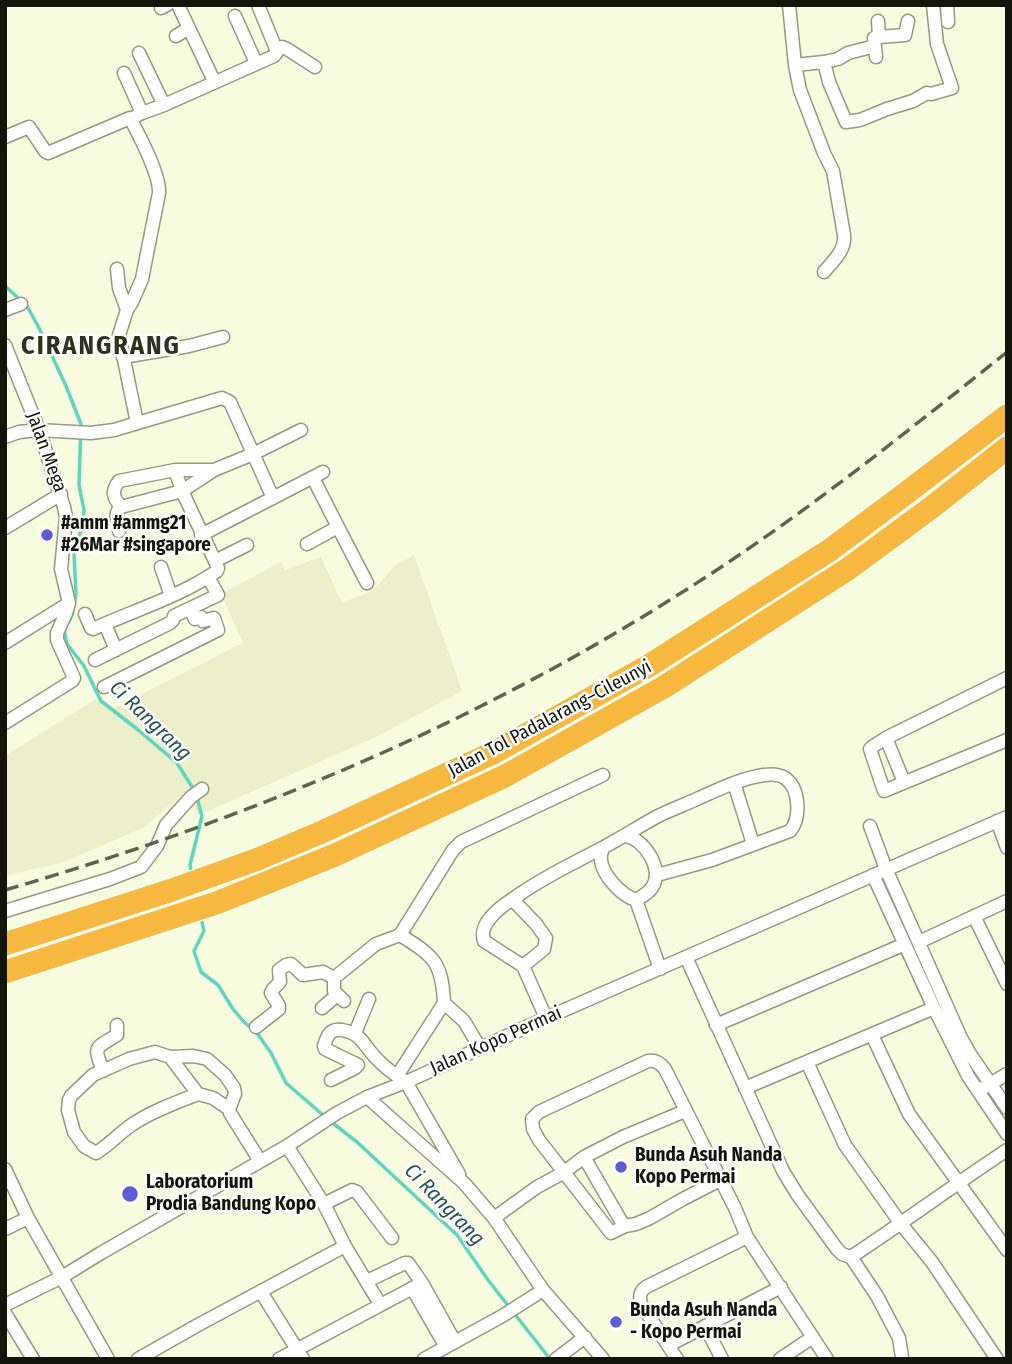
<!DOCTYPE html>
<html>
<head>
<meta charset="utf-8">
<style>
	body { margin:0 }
	#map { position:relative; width:1012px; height:1364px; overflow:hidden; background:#f8fcde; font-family:"Fira Sans Condensed",sans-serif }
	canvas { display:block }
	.frame { position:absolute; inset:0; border:7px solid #13140a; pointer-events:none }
</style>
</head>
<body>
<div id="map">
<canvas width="1012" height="1364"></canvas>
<div class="frame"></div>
</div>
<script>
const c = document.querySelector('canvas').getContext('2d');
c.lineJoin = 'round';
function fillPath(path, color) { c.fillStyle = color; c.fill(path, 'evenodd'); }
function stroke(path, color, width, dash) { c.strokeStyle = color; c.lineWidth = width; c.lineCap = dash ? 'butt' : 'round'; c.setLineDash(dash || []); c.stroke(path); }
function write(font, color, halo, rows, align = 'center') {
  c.font = font + ' "Fira Sans Condensed",sans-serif'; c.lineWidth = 5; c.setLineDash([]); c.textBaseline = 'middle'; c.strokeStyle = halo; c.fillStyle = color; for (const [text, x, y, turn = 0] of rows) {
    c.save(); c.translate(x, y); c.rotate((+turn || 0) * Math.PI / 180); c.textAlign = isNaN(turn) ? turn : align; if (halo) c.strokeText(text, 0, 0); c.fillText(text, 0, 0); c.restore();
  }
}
fillPath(new Path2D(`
	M414 555 462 691 378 736 197 816 189 789 143 828 64 862 5 876V756L96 699 110 710 243 643 221 594 281 562 285 570 321 557 342 603 372 591 396 565Z`), '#ebf0cb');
stroke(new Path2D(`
	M5 286 27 306 39 328 66 386 81 424 79 485 84 510 83 523 74 554 76 594 72 616 68 623
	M64 629 67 644 84 666 101 701 137 729 177 763 194 790
	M192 875 190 865 202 816 197 798
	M201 917 204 931 194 951 201 972 218 985 233 1009 243 1021 257 1033 271 1053 286 1083 324 1116
	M330 1121 357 1142 457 1235 488 1280 550 1359`), '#5dd5bf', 3.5);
const minor = new Path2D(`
	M178 5 214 81
	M258 5 276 49
	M789 5 795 65 800 90 824 153 833 171 844 235C846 250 833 261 824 272
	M947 5 948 22
	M161 8 167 5
	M235 16 256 63
	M176 36 189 28
	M879 37 905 35 908 21
	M276 49 282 47 287 49 315 67
	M139 53 164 105
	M876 57 874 38 879 37 878 21
	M824 62 829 82 846 122 860 120 887 109 913 101 927 93 931 94 952 88 937 44 933 5
	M795 65 824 62 838 59 848 53 875 46
	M124 73 142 113 136 116
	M142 113 164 105 274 56 277 52 276 49
	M5 137 29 127 45 151 48 153 130 118C139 135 160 174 159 193L142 279 132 302 127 310 119 335 137 423
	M117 269 119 288 127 310
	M5 310 21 304
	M5 345 39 430 64 507 66 517 61 569 69 603 66 613 57 633V640L74 678 72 681 5 723
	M123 357 189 346 223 337
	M5 437 19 432 39 430 91 433 114 430 222 398 230 402 273 498
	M175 470 182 491 215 561 247 545
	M313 478 338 527
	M121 507 182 491 214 470 253 454 301 430
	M121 507C113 497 111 492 119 481L175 470H214
	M5 528 61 494
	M119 531C118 523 113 513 121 507
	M201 535 323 472
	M307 544 338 527 367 583
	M161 567 171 596
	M85 614 91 628 93 629C135 610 179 597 217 571L218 568 215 561
	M105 624 116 650
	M5 643 69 603
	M95 660 170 623 173 620 174 616 218 595 208 577
	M1007 678 886 738 872 747 870 749 884 791 1007 740
	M104 687 218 630 214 618 203 621 201 617 195 619 190 609
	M886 738 904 782
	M734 783 753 844
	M997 821 1007 848
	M870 826 886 869 961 1038 970 1054 1007 1108
	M626 836C644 839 663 868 653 886 649 893 643 896 636 900
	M603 848C602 851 600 856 601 860 602 875 622 896 636 900L660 969
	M873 875 934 1008 968 1076 1007 1134
	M512 899 536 924 546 938 544 949 523 966
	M5 911 110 879 141 867 157 846 166 825 191 797 202 789
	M974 916 1007 984
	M919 942 1007 901
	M686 957 783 1171 797 1194 837 1249 842 1254 851 1257 877 1296 899 1338 902 1357
	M334 978 376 944 400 935
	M334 978V991L344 1001
	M444 1003C442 962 434 956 400 935L453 850 461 842 603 775
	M322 1008 337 995
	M546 1018 523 966 484 941C481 931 485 924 491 917 499 907 510 901 520 894 547 875 576 862 604 847 623 837 641 825 660 815 673 809 686 804 699 798 719 789 742 778 764 775 771 774 779 774 785 778 800 788 801 819 790 831L712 860 657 875
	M716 1025 905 944
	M256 1027 279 1009V1006L271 993 273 989 280 982 279 970 286 965 291 964 303 975 323 972 334 978
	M355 1033 369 999
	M872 1035 909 1114 1007 1250
	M170 1057 198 1094 213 1098 229 1109 230 1113 260 1161
	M807 1062 845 1145 901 1224 932 1262 997 1359
	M103 1071C93 1045 95 1049 117 1035V1025
	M397 1076 444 1003 464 1021 480 1048
	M331 1080 355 1068 358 1065 325 1049 324 1046C327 1036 330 1028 342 1030 362 1034 362 1043 375 1057 384 1067 395 1075 406 1082L459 1174
	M745 1088 934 1008
	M983 1088 1007 1074
	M198 1094C177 1102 155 1110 136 1122 122 1130 111 1144 96 1153L84 1146 74 1132 68 1110 69 1100 71 1096 93 1075 129 1059 155 1052 170 1057 193 1056 207 1059 225 1075 234 1088 235 1094 229 1109
	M367 1097 464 1183 494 1218 543 1290 603 1359
	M287 1146 324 1204 345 1246 380 1304
	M584 1157 621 1221 625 1226
	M5 1169 28 1218 108 1359
	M720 1180 683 1199 650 1218 636 1224 625 1226 611 1233 539 1140 533 1129 532 1119 539 1112 648 1061C656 1060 660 1063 665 1069L735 1208 747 1237 827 1359
	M324 1204 352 1190 357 1192 392 1238
	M494 1218 537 1187 563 1173 584 1157 623 1137 685 1111
	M5 1229 28 1218
	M851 1257C904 1222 954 1185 1007 1150
	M367 1281 405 1263H408L422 1283 455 1342
	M412 1288 446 1347
	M261 1292 303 1359
	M5 1305 62 1277 101 1253 287 1146 337 1113 367 1097 406 1082 546 1018 1007 817
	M5 1313 33 1359
	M705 1326 722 1359
	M669 1345 781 1287
	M138 1359 198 1325 345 1246
	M279 1359 422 1283
	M424 1359 504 1315 543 1290
	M556 1359 585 1337
	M677 1359 641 1304C639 1296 640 1291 646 1287L747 1237
	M780 1359 813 1337`);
const motorway = new Path2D(`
	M5 944 172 890 258 859 322 832 495 752 650 665 830 550 905 494 1007 416
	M5 972 219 902 335 855 505 776 664 687 848 569 932 507 1007 448`);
stroke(minor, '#96997d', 15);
stroke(motorway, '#fff', 25);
stroke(minor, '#fff', 12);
stroke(motorway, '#f6b83e', 23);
stroke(new Path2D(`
	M5 890C239 822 467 728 673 598 791 525 899 438 1007 352`), '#616352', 3.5, [14, 7]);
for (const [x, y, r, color] of [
	[47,535,7,"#5c5dd5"],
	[621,1167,7,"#5c5dd5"],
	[130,1194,9,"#5c5dd5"],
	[616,1322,7,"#5c5dd5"]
]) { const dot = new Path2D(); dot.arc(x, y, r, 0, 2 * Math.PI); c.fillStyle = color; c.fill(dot); stroke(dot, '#fff', 2.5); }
write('19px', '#13140a', '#fff', [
	["Jalan Mega",46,452,70],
	["Jalan Tol Padalarang–Cileunyi",550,719,-28],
	["Jalan Kopo Permai",496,1041,-24]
]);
write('bold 19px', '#13140a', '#fff', [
	["#amm #ammg21",61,524],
	["#26Mar #singapore",61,546],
	["Bunda Asuh Nanda",635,1156],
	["Kopo Permai",635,1178],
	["Laboratorium",146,1183],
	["Prodia Bandung Kopo",146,1205],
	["Bunda Asuh Nanda",630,1311],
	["- Kopo Permai",630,1333]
], 'left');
write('italic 21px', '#25584f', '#fff', [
	["Ci Rangrang",150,721,44],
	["Ci Rangrang",444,1205,46]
]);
c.letterSpacing = '2px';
write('bold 26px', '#2f321a', '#fff', [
	["CIRANGRANG",101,347]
]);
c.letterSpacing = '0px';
</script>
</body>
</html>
